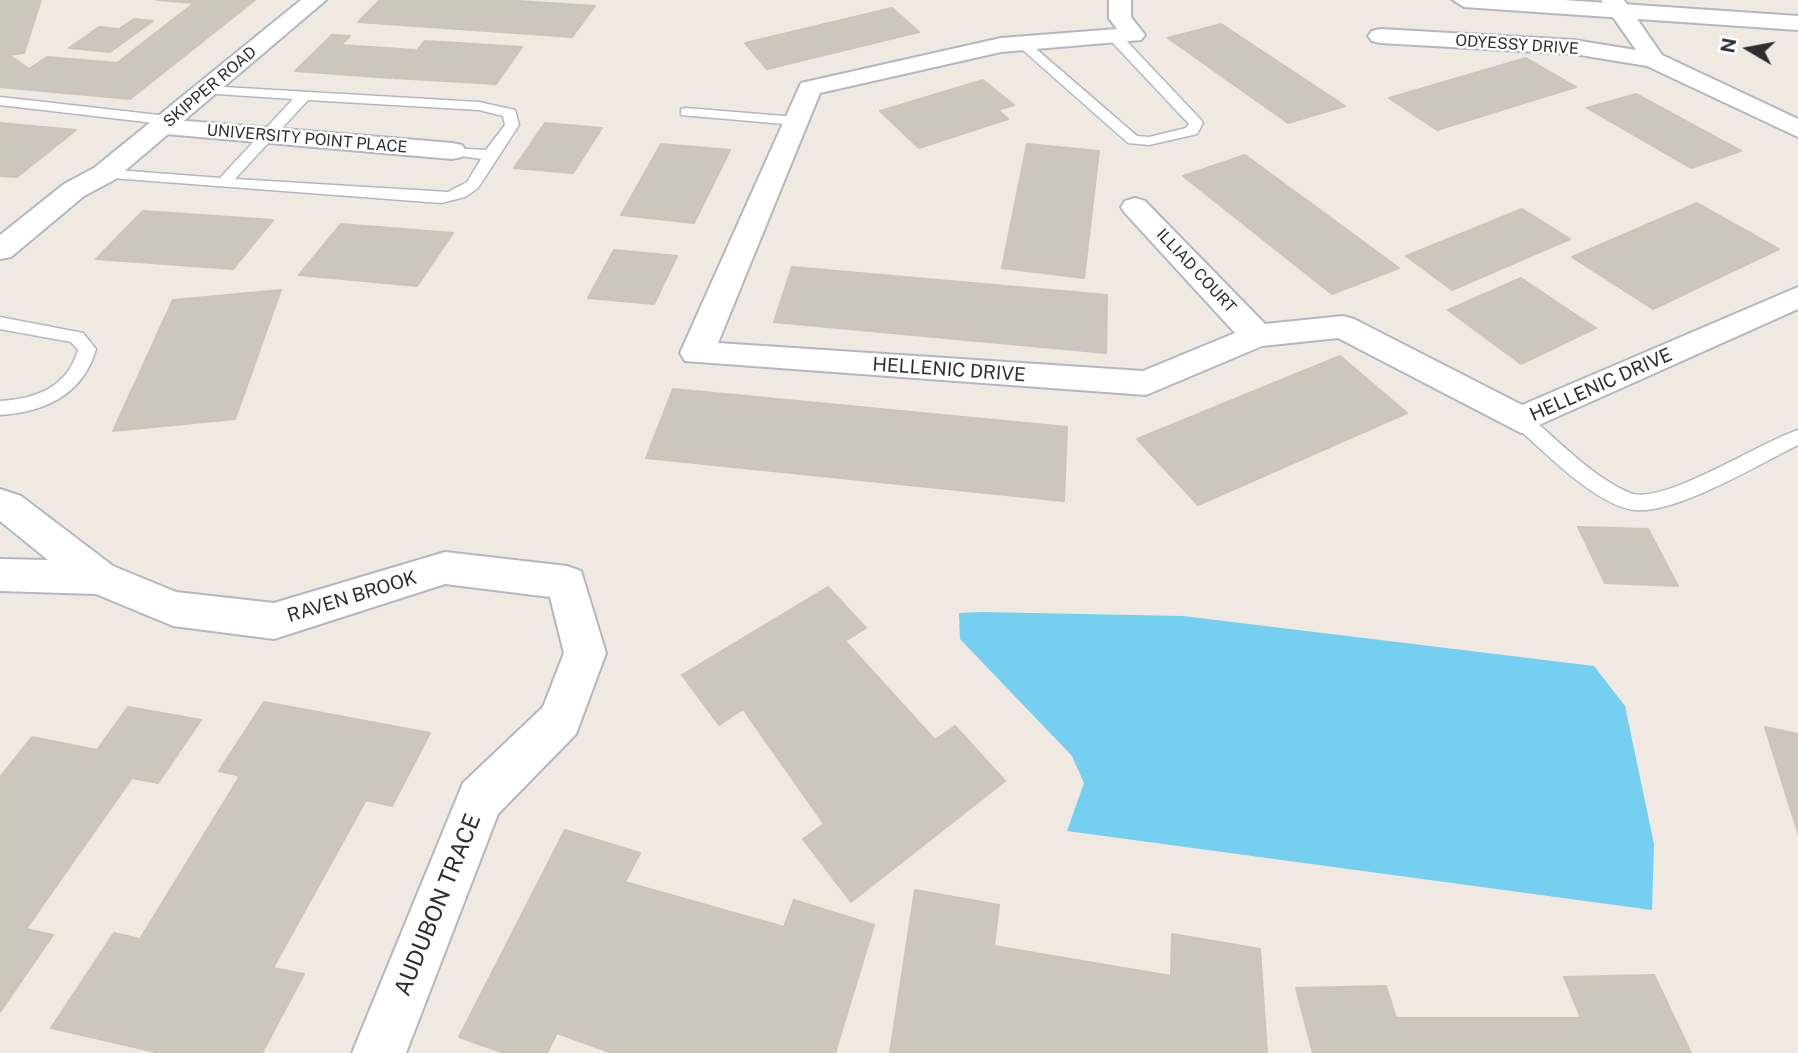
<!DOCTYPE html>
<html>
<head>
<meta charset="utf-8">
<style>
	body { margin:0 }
	#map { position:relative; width:1798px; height:1053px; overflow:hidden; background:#efe9e1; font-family:"Public Sans",sans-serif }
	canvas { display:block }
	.north { position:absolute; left:1714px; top:14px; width:70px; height:70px; -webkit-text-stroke:5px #fff; paint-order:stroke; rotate:280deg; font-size:19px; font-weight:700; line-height:28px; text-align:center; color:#2e2e2e }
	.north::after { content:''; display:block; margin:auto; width:24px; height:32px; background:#2e2e2e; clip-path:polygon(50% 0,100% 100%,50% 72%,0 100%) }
</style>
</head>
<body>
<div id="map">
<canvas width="1798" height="1053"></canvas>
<div class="north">N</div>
</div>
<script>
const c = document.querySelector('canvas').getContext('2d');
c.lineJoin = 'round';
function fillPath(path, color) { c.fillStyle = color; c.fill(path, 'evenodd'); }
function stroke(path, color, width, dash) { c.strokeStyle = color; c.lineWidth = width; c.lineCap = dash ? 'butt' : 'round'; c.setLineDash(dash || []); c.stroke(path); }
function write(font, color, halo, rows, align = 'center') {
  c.font = font + ' "Public Sans",sans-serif'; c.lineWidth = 5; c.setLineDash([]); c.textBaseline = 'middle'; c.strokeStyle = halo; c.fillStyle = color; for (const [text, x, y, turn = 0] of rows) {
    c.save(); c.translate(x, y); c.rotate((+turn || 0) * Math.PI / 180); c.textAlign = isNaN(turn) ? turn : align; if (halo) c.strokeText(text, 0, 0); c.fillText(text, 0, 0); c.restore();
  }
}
fillPath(new Path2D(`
	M982 612 1183 616 1594 666 1625 706 1654 844 1652 910 1067 831 1084 783 1072 756 960 639 959 613Z`), '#75cff0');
const building = new Path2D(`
	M0 0H41L24 53 9 55 29 69 47 57 117 63 194 3 157 0H255L130 99 0 87Z
	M380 0H503L595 6 572 37 358 22Z
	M892 8 919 32 767 69 745 43Z
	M134 19 153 21 110 52 69 48 99 27 119 29Z
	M1221 24 1345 106 1288 123 1168 38Z
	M332 35 350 36 341 45 415 50 391 78 295 71Z
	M425 41 522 47 496 84 394 78Z
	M1526 58 1576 87 1437 130 1389 98Z
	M983 80 1014 105 998 110 1008 119 919 148 880 111Z
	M1636 94 1741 151 1691 168 1587 108Z
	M0 123 76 130 17 177 0 176Z
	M545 123 602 128 573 173 514 168Z
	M661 144 730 150 694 223 621 215Z
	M1027 144 1099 151 1084 278 1002 268Z
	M1245 155 1399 268 1332 294 1183 176Z
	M1697 203 1779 249 1653 309 1572 257Z
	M1522 209 1570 239 1452 290 1406 256Z
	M143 211 273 220 233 269 96 259Z
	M341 224 453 233 417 286 299 275Z
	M614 250 677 256 654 304 588 298Z
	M792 267 1107 295 1106 353 774 322Z
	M1521 278 1570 311 1596 328 1521 364 1448 310Z
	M281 290 235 419 113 431 173 300Z
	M1340 356 1407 413 1198 505 1137 439Z
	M673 389 1067 427 1064 501 646 458Z
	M1578 527 1648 529 1678 586 1605 583Z
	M828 587 866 628 845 641 935 740 955 726 1005 781 851 902 803 839 824 824 743 709 719 725 682 675Z
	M264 702 430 733 392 806 366 800 273 968 304 974 262 1053H160L51 1028 114 933 140 939 240 776 219 771Z
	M128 707 201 720 158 783 132 778 26 929 53 935 0 1012V777L32 737 97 750Z
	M1765 727 1798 734V833Z
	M565 830 640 853 625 882 784 927 794 900 874 925 835 1053H612L557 1033 547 1053H504L459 1037Z
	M915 890 999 905 994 946 1171 976 1172 934 1260 949 1267 1053H890Z
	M1654 975 1691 1053H1313L1296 988 1386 986 1396 1018H1581L1564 977Z`);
fillPath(building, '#cbc7bf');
stroke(building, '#cbc5ba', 2);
const service = new Path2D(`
	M1110 34H1120L1201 120 1203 123 1197 134 1149 145 1128 143 1016 44 1027 41 1137 136 1149 137 1186 128 1189 124 1110 40Z
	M207 86 479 102 515 110 519 125 478 188 465 197 441 203 99 177 96 174 104 169 220 178 293 99 202 93 200 90ZM308 100 479 110 503 116 505 125 486 150 447 148V154L481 159 467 182 448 192 235 179Z
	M0 97 159 115 164 116 170 127 163 131 158 130 154 123 0 105Z
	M686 108 796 117 803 121 796 125 681 115V109Z
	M0 317 83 333 96 349C83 395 44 412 0 415V401C35 399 67 388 78 350L71 342 0 329Z
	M1521 413 1528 415C1559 441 1592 477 1630 493 1663 506 1762 441 1798 430V445C1759 464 1677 514 1635 510 1596 506 1543 450 1514 425L1511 420 1514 415Z`);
const minor = new Path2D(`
	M1109 0H1131V17L1145 35 1141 40 1001 52 820 93 718 343 1143 371 1235 333 1125 213 1121 207 1125 201 1135 198 1145 201 1265 324 1343 316 1354 319 1522 405 1798 287V309L1521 433 1338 338 1262 346 1146 395 685 361 680 353 801 83 1001 38 1117 29 1109 18Z
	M1601 0H1624L1662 55 1798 119V137L1647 66 1574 54 1380 43 1372 41 1368 36 1372 31 1380 29 1574 40 1636 50Z
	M163 119 452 143 462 145 466 151 462 157 452 159 154 133 150 127 154 121Z
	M0 489 21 496 113 566 176 592 274 603 445 552 567 566 581 571 606 653 576 734 498 814 406 1053H352L463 783 543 707 564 653 550 597 445 584 274 639 173 626 96 594 0 591V559L48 560 0 521Z`);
const tertiary = new Path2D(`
	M301 0H326L114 180 84 196 11 257 0 259V235L64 184 94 168Z
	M1453 0H1563L1798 16V30L1464 7Z`);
stroke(service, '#b4b7c1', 3);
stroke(minor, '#b4b7c1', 4);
stroke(tertiary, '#b4b7c1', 4);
fillPath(service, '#fff');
fillPath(minor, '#fff');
fillPath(tertiary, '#fff');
write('16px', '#2e2e2e', '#fff', [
	["ODYESSY DRIVE",1517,45,4],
	["SKIPPER ROAD",210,87,-40],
	["UNIVERSITY POINT PLACE",307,139,5],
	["ILLIAD COURT",1196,271,47]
]);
write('19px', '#2e2e2e', '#fff', [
	["HELLENIC DRIVE",949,370,4],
	["HELLENIC DRIVE",1601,385,-24],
	["RAVEN BROOK",352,597,-17]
]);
write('23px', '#2e2e2e', '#fff', [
	["AUDUBON TRACE",438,905,-68]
]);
</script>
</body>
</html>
